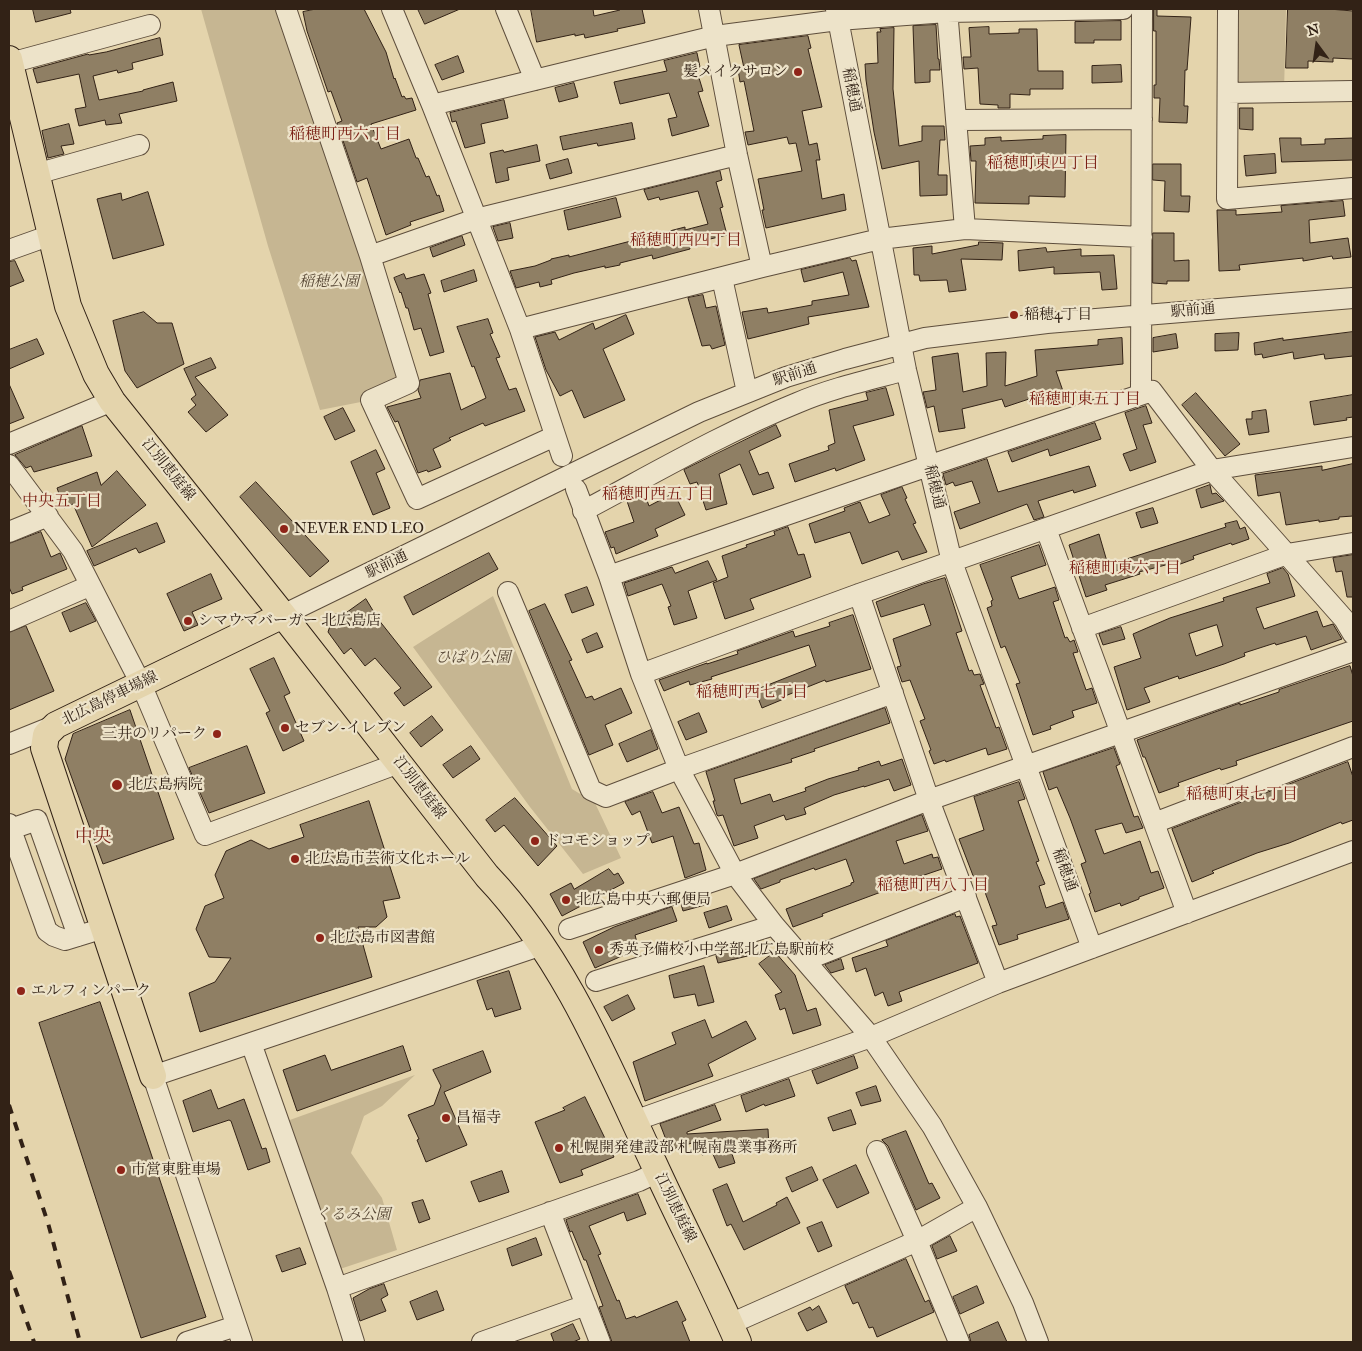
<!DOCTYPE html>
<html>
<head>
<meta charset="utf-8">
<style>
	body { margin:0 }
	#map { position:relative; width:1362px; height:1351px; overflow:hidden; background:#e4d4ac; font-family:"IM FELL Great Primer",serif }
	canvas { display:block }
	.frame { position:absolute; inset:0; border:10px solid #322216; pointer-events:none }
	.north { position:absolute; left:1292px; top:20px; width:50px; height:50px; -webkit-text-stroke:4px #ede3c9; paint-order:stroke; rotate:346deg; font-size:14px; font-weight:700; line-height:20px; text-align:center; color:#322216 }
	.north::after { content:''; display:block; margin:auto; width:18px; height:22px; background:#322216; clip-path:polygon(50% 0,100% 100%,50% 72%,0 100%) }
</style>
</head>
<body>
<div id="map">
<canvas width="1362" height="1351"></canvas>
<div class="frame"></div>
<div class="north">N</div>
</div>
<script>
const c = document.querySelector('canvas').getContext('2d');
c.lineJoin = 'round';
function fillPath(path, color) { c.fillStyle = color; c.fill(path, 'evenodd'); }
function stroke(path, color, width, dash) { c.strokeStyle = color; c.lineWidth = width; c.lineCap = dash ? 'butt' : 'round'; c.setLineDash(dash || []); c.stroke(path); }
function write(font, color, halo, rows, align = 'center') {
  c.font = font + ' "IM FELL Great Primer","Noto Serif JP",serif'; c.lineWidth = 4.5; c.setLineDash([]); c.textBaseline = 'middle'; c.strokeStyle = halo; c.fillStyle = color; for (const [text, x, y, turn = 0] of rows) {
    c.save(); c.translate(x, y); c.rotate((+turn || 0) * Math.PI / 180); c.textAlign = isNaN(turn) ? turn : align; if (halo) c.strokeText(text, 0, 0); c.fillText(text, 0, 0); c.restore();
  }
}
fillPath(new Path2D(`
	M201 9H286L409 383 371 400 320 410 268 246Z
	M1228 9H1286L1284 92 1228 93Z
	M493 596 572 789 595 803 621 858 583 874 530 807 413 647Z
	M415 1075 382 1106 364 1116 351 1153 382 1198 397 1250 337 1270 287 1121Z`), '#c6b692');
const building = new Path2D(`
	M33 9H70L71 13 36 22Z
	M316 9H364L386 52 394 79 395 78 402 97 404 96 406 99 412 98 416 110 371 124 381 149 409 139 416 158H418L426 177 429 176 437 196 439 195 444 211 410 222 411 225 386 235 367 178 357 182 337 123 342 121 331 91 328 92 307 31 303 12Z
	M418 9H460L425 24Z
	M531 9H593L594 16 620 10V9H642L645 23 617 29 618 31 585 38 584 34 575 36V34L537 42Z
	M1154 9H1157V16L1191 17 1187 70H1185L1184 106H1188L1187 123 1159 122 1160 98H1154V85H1156V31H1154Z
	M1288 9H1329L1353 11V59L1333 58V62L1308 61V68H1286Z
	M1121 21V40H1094V43H1075V22Z
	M936 25 938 59H939L940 70H930V82L915 83 913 26Z
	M989 27V34L1019 33V29H1037L1038 71H1063V89H1030V95L1010 94V108H998V105L980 104 978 68 964 69 963 57H971L969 28Z
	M894 28 893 89 899 146 922 141V126H944L945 140H940L938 175H947V195L920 196 919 161 882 169 874 132 866 80 865 64 878 63 877 32H881L880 29Z
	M808 36 811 48 808 49 822 107 802 111 809 145 817 143 820 160H816L822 199 844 194 846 210 766 228 762 210H764L758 179 802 171 796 143 789 144 787 137 748 145 745 132 754 131 744 81 740 82 738 69 744 68 739 45Z
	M160 38 163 55 132 63 133 69 118 73 117 70 93 76 99 100 143 91V90L173 82 177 101 119 114 122 123 106 125 105 120 79 126 75 109 86 107 79 74 37 83 33 69 88 54 89 55 106 52Z
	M697 53 700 67 696 68 703 91 698 92 709 126 672 136 668 119 677 117 669 93 620 104 614 82 667 71 664 61Z
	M458 56 464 72 442 80 435 65Z
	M1121 65 1122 82 1092 83V66Z
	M574 83 578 97 559 102 555 88Z
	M504 100 508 118 481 124 485 143 465 148 456 121 452 122 450 113Z
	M1240 108H1253V130L1240 129Z
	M632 123 635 139 598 146 597 143 563 150 560 137Z
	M69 124 74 144 61 146 64 154 48 158 42 131Z
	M1066 135 1065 197 1029 196V204L975 203 976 161H971L970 146 985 145V138L1001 137V141L1043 139V136Z
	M1280 138H1301V145L1325 144V139L1353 138V160L1282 162Z
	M537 145 540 161 507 168 509 180 496 183 490 153 503 150 504 152Z
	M1275 154 1276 173 1246 176 1244 156Z
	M568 159 572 173 550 179 546 165Z
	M1153 164H1181V196H1190L1189 212 1164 211 1165 181 1153 180Z
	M720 171 722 180 716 182 723 207 720 208 727 235 689 244 690 249 671 254 653 259 652 255 620 263V265L605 268V266L574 273 551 280 552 284 540 287 539 282 516 288 510 271 535 266 551 260V259L569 255V257L685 227V230L708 224 698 191 660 200 659 197 648 200 644 190Z
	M148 192 164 245 113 259 97 199 121 193 122 200Z
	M616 198 621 217 568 230 564 211Z
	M1343 201 1345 216 1309 220 1310 243 1348 238 1351 257 1333 259 1332 256 1303 261V258L1239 265 1240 270 1219 271 1217 210H1236V215L1282 212 1281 206Z
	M510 223 513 238 498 241 493 227Z
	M1153 233H1174V261L1189 260V281H1167V284L1153 283Z
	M462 236 465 245 433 257 430 248Z
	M979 242 1003 243 1002 260 961 259 966 290 949 292 947 280 920 281 919 275H914L913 248 932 246V254L978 245Z
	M1046 248 1047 252 1081 249V256L1114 255 1117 289 1102 290 1100 272 1054 274V267L1019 271 1018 251Z
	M850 258 852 261 856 260 869 307 808 317 809 324 748 339 742 312 767 308 768 313 812 305V301L849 295 843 272 804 282 801 270Z
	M15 261 24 281 9 287V262Z
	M474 270 477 281 444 292 441 281Z
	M404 274 406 279 424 274 431 293 428 294 444 352 430 356 421 328 414 330 408 308H406L401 292 400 293 394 278Z
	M703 295 706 308 716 306 725 345 712 349 710 345 702 346 688 298Z
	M144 312 157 323H172L184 364 137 388 125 371 113 321Z
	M626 315 634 334 603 349 625 400 584 418 572 390 560 396 546 370 535 337 555 332 559 340 593 323 595 329Z
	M488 319 493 333 490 334 500 357 496 358 509 390 516 388 525 411 485 426 483 423 449 438 451 440 433 449 441 467 428 472 427 470 418 473 398 421 395 422 387 407 421 398 418 390 420 380 450 373 461 410 486 398 474 366 472 367 457 327Z
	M1353 332V356L1325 359 1324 354 1294 359 1293 352 1263 358 1262 354 1255 355 1254 343 1283 338V340Z
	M1239 333 1238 350 1215 351V334Z
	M1176 334 1178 348 1153 352V338Z
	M1122 338 1123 364 1056 371 1064 394 1043 401 1041 395 1005 407 1002 399 962 409 965 428 939 432 934 406 927 408 923 392 936 390 932 357 958 353 963 392 987 386 986 353 1006 352 1005 386 1037 376 1035 350 1098 345V340Z
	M37 339 44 354 9 369V350Z
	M211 358 216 368 195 377 228 415 206 432 188 412 196 405 191 399 196 395 184 369Z
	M9 384 24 418 9 424Z
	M886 388 894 415 853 426 865 460 836 471 835 468 795 482 789 464 829 450 828 446 835 443 829 410 868 400 866 393Z
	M1196 393 1240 444 1225 456 1182 405Z
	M1353 395V417L1346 418 1347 420 1314 425 1310 402Z
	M1146 406 1152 423 1143 425 1156 462 1130 471 1123 454 1137 449 1125 413Z
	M343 408 355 431 335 440 324 417Z
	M1266 410 1269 432 1249 435 1246 419H1252V412Z
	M1095 423 1101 439 1050 456 1048 449 1012 462 1008 452Z
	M776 425 781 436 749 451 759 475 768 472 774 488 753 495 740 464 719 474 727 504 706 510 697 482 690 484 684 470Z
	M82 426 92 456 34 472 31 466 26 468 15 455Z
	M376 450 385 469 376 473 390 508 373 515 351 462Z
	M987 459 998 492 1089 466 1096 486 1074 493 1073 490 1038 501 1044 517 1034 520 1027 504 960 529 954 512 980 503 972 481 955 486 953 482 946 485 943 474Z
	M1353 464V516L1339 517V519L1319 522V520L1286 525 1280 492 1258 496 1255 475 1322 466V470Z
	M117 471 146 505 92 547 73 504 64 508 57 488 97 472 101 485Z
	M256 482 329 561 310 577 240 497Z
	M1210 485 1212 494 1216 493 1224 501 1201 508 1196 490Z
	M902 487 907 498 905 499 916 523 913 524 927 552 902 560 898 551 862 564 850 532 815 543 809 524 845 511 844 508 860 502 869 523 890 515 881 495Z
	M644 492 649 506 674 493 685 515 655 529 658 536 616 554 614 547 611 548 605 532 634 522 627 501Z
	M1153 508 1158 523 1141 528 1136 513Z
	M1237 521 1240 529 1245 527 1249 539 1232 545 1231 543 1193 556 1194 559 1175 566 1173 563 1139 572 1140 574 1105 585 1107 590 1086 597 1069 545 1099 534 1108 565 1226 527 1225 524Z
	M157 523 165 542 139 553 136 548 94 566 87 551Z
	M788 527 798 555 804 554 811 577 750 599 754 609 725 619 713 583 728 577 722 556 747 547 746 545 775 535 774 532Z
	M41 532 51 557 60 553 67 569 22 587 23 590 12 594 9 587V544Z
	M1039 545 1046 565 1011 577 1019 599 1055 587 1059 600 1053 602 1065 638 1067 637 1070 642 1074 640 1078 652 1073 653 1086 690 1092 688 1097 703 1072 711 1074 717 1050 726 1051 729 1033 735 1016 684 1020 683 1005 646 1001 648 987 608 992 606 991 601 993 600 980 565Z
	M489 553 498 569 413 615 404 597Z
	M1353 555V597H1347L1342 571 1336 572 1333 558Z
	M708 561 717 580 688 591 697 618 674 625 668 607 671 606 662 584 628 596 624 583 672 567 675 573Z
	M1283 568 1288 574 1295 596 1256 608 1264 629 1317 611 1323 627 1333 624 1342 639 1311 650 1306 636 1276 645 1275 643 1244 653 1245 656 1224 664 1179 679 1178 676 1144 688 1150 702 1127 710 1114 667 1141 658 1133 634 1170 618 1224 601 1223 598 1270 583 1267 574ZM1217 625 1223 646 1196 656 1189 634Z
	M211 574 222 599 192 612 198 625 184 631 167 594Z
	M945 578 962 631 956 633 969 671 972 670 974 675 980 674 984 684 980 685 996 728 999 727 1007 749 988 755 986 748 946 762 945 760 934 764 929 751 931 750 920 721 925 719 910 680 902 682 897 667 901 666 893 639 931 625 924 604 881 617 876 602 923 584Z
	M587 587 594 605 572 613 565 595Z
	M366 599 378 619 432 687 404 706 394 693 401 688 375 658 365 666 351 648 344 654 328 632 334 614H344Z
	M86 603 96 621 70 632 62 613Z
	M545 604 572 660 569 661 586 698 592 696 594 700 621 688 632 713 605 725 613 745 589 755 529 611Z
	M853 615 871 669 826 682 825 680 785 696 786 698 762 708 755 690 816 666 809 645 711 677 712 679 690 685 689 681 664 691 659 680 707 663V664L738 654 737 651 793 631 795 637 830 626 829 623Z
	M26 626 54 691 9 710V633Z
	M1121 627 1125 639 1103 645 1099 634Z
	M597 633 603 647 587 653 582 640Z
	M274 658 290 693 284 696 304 741 283 751 266 713 270 711 250 669Z
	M1350 666 1353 676V721L1236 761 1237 765 1221 770 1220 768 1178 783 1179 786 1159 793 1145 757H1143L1137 740 1240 703V705L1279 692V690Z
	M885 708 890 723 814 749 815 751 791 759 792 762 734 779 741 804 770 794 773 802 806 791 805 788 828 779 859 770 858 768 879 761 881 766 902 759 911 785 894 791 889 779 864 787V786L834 795 804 808 806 814 786 820 784 815 754 826 758 838 734 846 723 815 718 816 717 815 713 801H715L706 772Z
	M130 710 174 839 103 864 65 759 73 734Z
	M699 713 707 732 686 740 678 722Z
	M432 716 443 730 421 747 410 733Z
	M651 730 658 749 627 762 619 744Z
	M247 746 265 793 209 813 189 768Z
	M471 746 480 759 453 778 443 765Z
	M1114 748 1120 764 1116 766 1134 817 1138 816 1143 828 1126 833 1122 823 1095 830 1104 854 1140 841 1151 873 1158 871 1164 888 1139 897V899L1121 906 1120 903 1095 912 1089 894 1091 893 1081 864 1086 862 1070 818 1057 787 1049 790 1043 772Z
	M1348 762 1353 777V820L1342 824 1341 822 1289 843 1257 853 1212 871 1214 873 1192 882 1172 829Z
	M1019 782 1025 799 1018 801 1039 861 1036 862 1045 884 1039 886 1046 908 1063 902 1069 919 1017 935 1018 939 999 945 992 926 997 925 982 884 977 886 959 839 984 830 974 797Z
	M653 792 662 813 679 807 694 844 699 843 706 870 685 878 673 836 652 843 640 811 632 815 625 802Z
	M515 798 557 846 538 866 504 825 495 832 486 820Z
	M369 801 400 898 383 901 387 917 376 927H358L372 977 200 1032 189 993 215 982 231 958 209 957 196 929 205 906 224 898 215 875 226 851 251 840 269 849 304 837 300 825Z
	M922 815 928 831 896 841 904 864 932 854 933 858 938 857 942 869 880 890 881 892 822 914 823 916 793 927 786 909 851 885V883L854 882 846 859 815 870 814 868 780 880V882L761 889 754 879Z
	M609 869 614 875 618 873 624 883 562 916 550 894 571 883 574 889Z
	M702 897 705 905 683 911 681 904Z
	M727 906 732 920 709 928 704 913Z
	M672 907 677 921 635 935 639 950 624 955 595 968 583 942 614 927Z
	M955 914 956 917 960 916 978 963 899 992 902 1001 888 1006 883 992 875 996 866 968 856 972 852 958 888 946 886 941Z
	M753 944 756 954 718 963 716 956Z
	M775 952 795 975 807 1011 816 1008 821 1025 793 1034 785 1008 780 1010 775 995 782 992 759 964Z
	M841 959 844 969 831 973 825 965Z
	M704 966 714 1002 698 1006 695 994 674 998 669 976Z
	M509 971 521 1009 495 1017 492 1008 487 1010 477 981Z
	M628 995 635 1009 612 1021 604 1007Z
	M100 1002 206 1317 141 1338 39 1023Z
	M705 1020 712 1038 746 1021 756 1039 708 1064 713 1076 645 1101 633 1062 676 1044 672 1033Z
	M403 1046 411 1070 297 1111 283 1070 325 1055 331 1070Z
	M483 1051 491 1072 444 1092 467 1145 426 1162 417 1140 419 1139 408 1115 434 1105 441 1086 433 1070Z
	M854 1056 858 1068 817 1084 812 1071Z
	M789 1079 795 1096 765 1106 764 1104 746 1112 741 1096Z
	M876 1086 881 1101 861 1106 856 1093Z
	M211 1090 218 1109 244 1099 262 1149 266 1148 270 1162 248 1170 231 1121 229 1120 193 1132 183 1101Z
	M585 1097 614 1157 581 1170 583 1175 560 1183 535 1122 565 1110 563 1108Z
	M715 1105 721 1120 687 1132V1134L768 1129 769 1148 731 1151 735 1163 719 1168 712 1152 702 1155 698 1141 670 1150 660 1124Z
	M851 1110 856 1124 833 1131 828 1118Z
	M906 1131 929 1184 932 1183 940 1198 916 1210 888 1146 882 1140Z
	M856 1165 869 1193 837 1208 823 1180Z
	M812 1167 818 1180 792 1192 786 1178Z
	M502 1171 509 1192 479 1202 471 1182Z
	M727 1184 743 1222 777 1205 776 1203 787 1197 800 1223 744 1250 731 1224 727 1226 713 1190Z
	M638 1194 646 1214 627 1221 624 1212 589 1226 601 1254 598 1255 617 1301 619 1300 626 1319 635 1316 636 1318 677 1301 686 1320 682 1322 690 1342H612L599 1307 603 1306 586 1260H584L572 1231 570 1232 566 1220Z
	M423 1200 430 1219 419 1223 412 1203Z
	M822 1222 832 1246 818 1252 807 1228Z
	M950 1236 957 1251 937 1259 932 1246Z
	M536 1238 542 1255 512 1266 507 1249Z
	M300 1248 306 1264 282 1272 276 1256Z
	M906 1259 925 1302 929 1300 934 1312 877 1337 873 1327 869 1328 858 1302 853 1304 845 1286Z
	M384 1284 388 1295 381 1299 386 1311 360 1321 353 1298 369 1289Z
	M977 1286 984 1303 960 1314 953 1297Z
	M437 1291 444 1310 417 1320 410 1302Z
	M819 1306 827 1322 807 1331 798 1313 810 1307 812 1310Z
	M998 1322 1007 1342H971L969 1335Z
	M573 1324 580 1339 573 1342H554L551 1334Z`);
fillPath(building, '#8f7f64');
stroke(building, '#322216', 1);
const minor = new Path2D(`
	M286 9 370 256 409 383 371 400 417 499 555 436
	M392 9 432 105 520 329 562 456
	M506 9 535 80
	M709 9 737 155 762 267
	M836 9 906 370 952 562 1092 948
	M947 9 965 229
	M1228 9 1227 199 1353 188
	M10 63 150 25
	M1228 93 1353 91
	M432 105 715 36 838 20 947 12 1123 9
	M957 120 1142 119
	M36 174 139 145
	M9 250 51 235
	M370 256 476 219 737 155
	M722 278 747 392
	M520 329 762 267 880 239 965 229 1142 237
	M1141 394 1142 9
	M9 444 112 401
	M9 465 73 551 141 684 205 835 399 763
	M576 489 609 576 641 674 679 769 735 874 774 925 871 1037 932 1126 977 1207 1023 1303 1038 1342
	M583 511C653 474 723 433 797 403 832 388 869 380 906 370
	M1046 529 1187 913
	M9 532 48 516
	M609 576 928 466 1152 391 1212 470 1344 619 1353 634
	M508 592 591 790 606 797 679 769 893 693
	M859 594 929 800 998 983
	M283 615 699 412 786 377 845 359 925 338 1047 323 1353 298
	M9 621 89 586
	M1082 628 1287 554 1353 543
	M641 674 859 594 1212 470 1353 447
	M9 744 56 725
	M1154 823 1353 747
	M9 824 47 931 54 936 65 940 104 928
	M11 829 37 820 78 936
	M569 929 735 874 929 800 1353 651
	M806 960 966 897
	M596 981 774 925
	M251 1043 337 1288 354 1342
	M634 1121 871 1037 998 983 1353 851
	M877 1151 917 1241 959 1342
	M550 1212 600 1342
	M337 1288 639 1181 658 1172
	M730 1324 917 1241 977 1207
	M187 1342 236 1326
	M242 1342 153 1076 542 945
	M482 1342 586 1305`);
const major = new Path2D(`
	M9 59 68 306 96 374 112 401 283 615 487 876C564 957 607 1063 654 1164 681 1223 712 1282 738 1342
	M153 1076 44 748 46 735 56 725 283 615`);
stroke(minor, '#5e4e3c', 22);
stroke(major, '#322216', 28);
stroke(minor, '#ede3c9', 20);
stroke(major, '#e4d4ac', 26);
stroke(new Path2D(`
	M9 1105 48 1223 80 1342
	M9 1271 34 1342`), '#322216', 4, [9, 9]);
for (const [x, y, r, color] of [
	[798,72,5,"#8f2418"],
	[1014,315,5,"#8f2418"],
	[284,529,5,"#8f2418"],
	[188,621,5,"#8f2418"],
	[285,728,5,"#8f2418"],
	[217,734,5,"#8f2418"],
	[117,785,6,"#8f2418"],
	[535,841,5,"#8f2418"],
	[295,859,5,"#8f2418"],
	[566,900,5,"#8f2418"],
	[320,938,5,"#8f2418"],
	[599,950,5,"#8f2418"],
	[21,991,5,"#8f2418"],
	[446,1118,5,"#8f2418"],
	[559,1148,5,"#8f2418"],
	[121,1170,5,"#8f2418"]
]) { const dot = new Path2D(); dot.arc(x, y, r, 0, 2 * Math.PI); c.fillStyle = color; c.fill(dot); stroke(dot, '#ede3c9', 2); }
write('15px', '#322216', '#ede3c9', [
	["髪メイクサロン",788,72,"right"],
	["稲穂4丁目",1024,315],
	["NEVER END LEO",294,529],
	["シマウマバーガー 北広島店",198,621],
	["セブン-イレブン",295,728],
	["三井のリパーク",207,734,"right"],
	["北広島病院",128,785],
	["ドコモショップ",545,841],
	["北広島市芸術文化ホール",305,859],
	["北広島中央六郵便局",576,900],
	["北広島市図書館",330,938],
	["秀英予備校小中学部北広島駅前校",609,950],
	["エルフィンパーク",31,991],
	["昌福寺",456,1118],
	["札幌開発建設部 札幌南農業事務所",569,1148],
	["市営東駐車場",131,1170]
], 'left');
write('15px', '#322216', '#ede3c9', [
	["稲穂通",851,90,79],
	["駅前通",1193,311,-5],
	["駅前通",795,375,-18],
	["江別恵庭線",168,470,51],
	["稲穂通",934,487,76],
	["駅前通",387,565,-26],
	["北広島停車場線",110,699,-26],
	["江別恵庭線",419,788,52],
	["稲穂通",1064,870,70],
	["江別恵庭線",675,1208,64]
]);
write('italic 15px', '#574735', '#ede3c9', [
	["稲穂公園",329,282],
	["ひばり公園",473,658],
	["くるみ公園",353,1215]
]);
write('16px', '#7a1f14', '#ede3c9', [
	["稲穂町西六丁目",345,135],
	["稲穂町東四丁目",1043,164],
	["稲穂町西四丁目",686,241],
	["稲穂町東五丁目",1085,400],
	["稲穂町西五丁目",658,495],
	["中央五丁目",62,502],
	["稲穂町東六丁目",1125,569],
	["稲穂町西七丁目",752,693],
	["稲穂町東七丁目",1242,795],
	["稲穂町西八丁目",933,886]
]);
write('18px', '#7a1f14', '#ede3c9', [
	["中央",93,838]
]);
</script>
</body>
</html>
